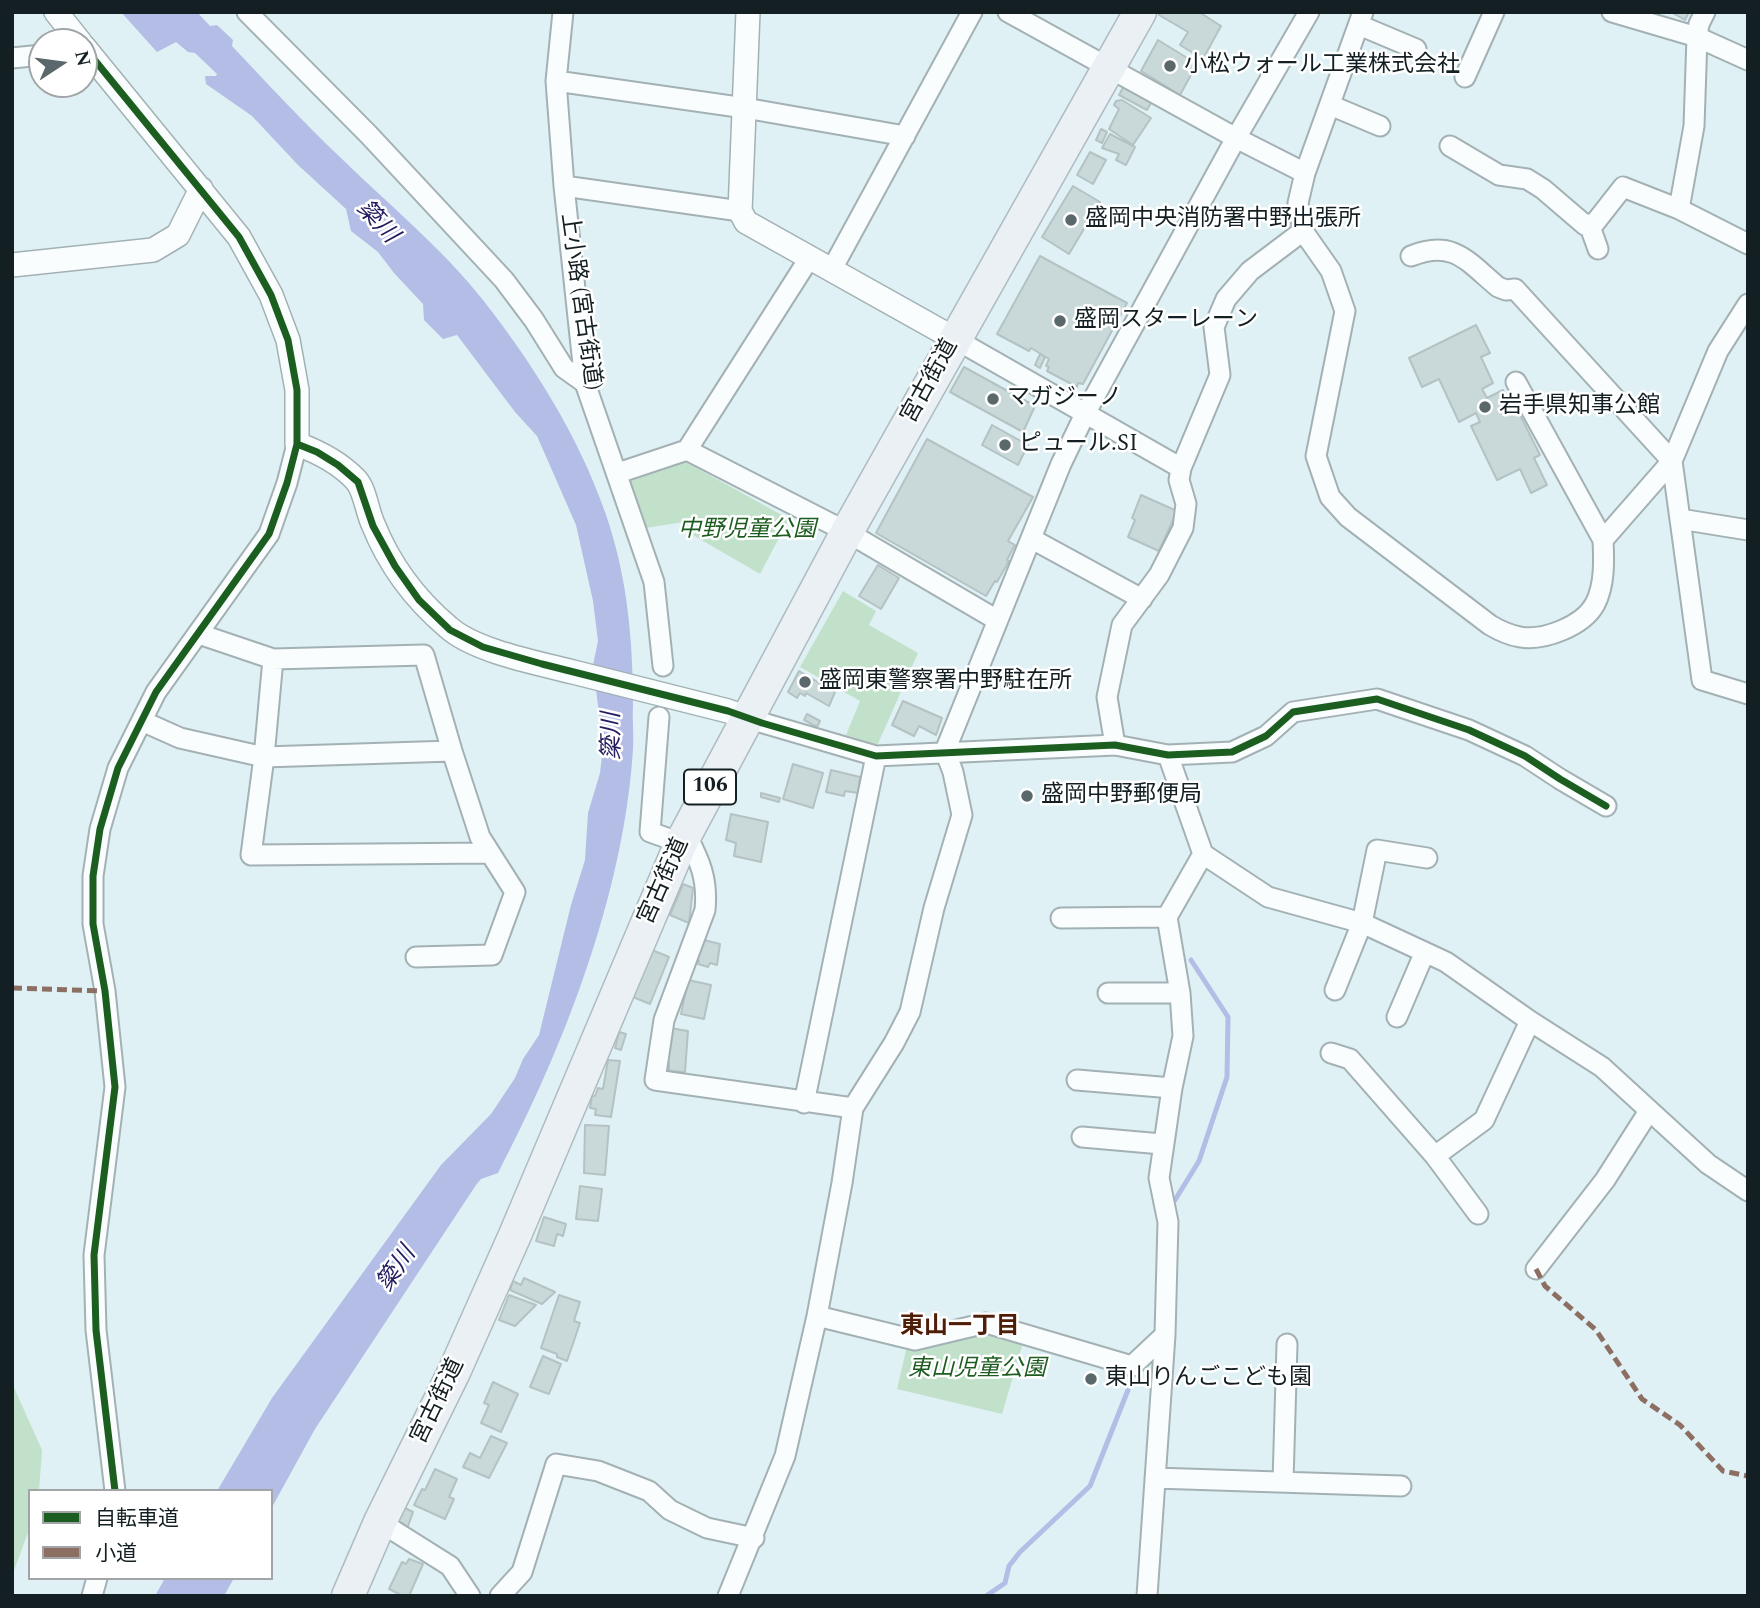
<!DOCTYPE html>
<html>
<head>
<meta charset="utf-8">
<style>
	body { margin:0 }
	#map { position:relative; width:1760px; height:1608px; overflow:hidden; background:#dff1f5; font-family:Spectral,"Noto Sans JP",serif }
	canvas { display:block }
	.frame { position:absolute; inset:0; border:14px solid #131f22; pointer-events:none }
	.legend { position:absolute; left:28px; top:1489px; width:245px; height:91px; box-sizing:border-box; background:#fff; border:2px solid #a1a5a7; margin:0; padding:9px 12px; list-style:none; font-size:21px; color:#131f22 }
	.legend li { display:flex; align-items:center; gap:14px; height:35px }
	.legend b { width:35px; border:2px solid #a1a5a7 }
	.north { position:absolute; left:28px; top:28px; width:70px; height:70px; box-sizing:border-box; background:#fff; border:2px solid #a1a5a7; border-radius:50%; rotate:77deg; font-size:19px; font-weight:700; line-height:28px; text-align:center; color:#131f22 }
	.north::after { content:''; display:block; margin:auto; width:24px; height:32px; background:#5a686c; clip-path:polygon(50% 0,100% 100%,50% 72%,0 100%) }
</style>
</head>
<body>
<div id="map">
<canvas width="1760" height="1608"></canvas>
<div class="frame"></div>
<ul class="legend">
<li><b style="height:9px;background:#1b5e20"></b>自転車道</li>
<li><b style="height:9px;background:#8d6e63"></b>小道</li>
</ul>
<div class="north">N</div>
</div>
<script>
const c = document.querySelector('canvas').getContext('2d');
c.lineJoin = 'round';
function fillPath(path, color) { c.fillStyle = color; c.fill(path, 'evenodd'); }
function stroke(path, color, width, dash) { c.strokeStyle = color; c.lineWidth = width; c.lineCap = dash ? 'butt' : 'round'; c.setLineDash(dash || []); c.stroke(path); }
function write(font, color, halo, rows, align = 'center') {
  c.font = font + ' Spectral,"Noto Sans JP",serif'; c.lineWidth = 5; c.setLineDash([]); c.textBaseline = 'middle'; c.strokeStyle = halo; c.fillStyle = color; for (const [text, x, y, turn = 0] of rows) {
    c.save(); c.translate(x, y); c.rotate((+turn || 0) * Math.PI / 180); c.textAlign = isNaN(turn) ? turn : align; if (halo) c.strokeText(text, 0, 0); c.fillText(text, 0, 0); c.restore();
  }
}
fillPath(new Path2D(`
	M686 462 789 519 760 574 686 531 683 522 646 528 629 478Z
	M843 591 876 611 869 625 918 653 877 746 846 735 860 701 800 667Z
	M987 1332 1023 1343 1002 1414 897 1389 907 1346Z
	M12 1383 42 1450 39 1491H30V1527L12 1576Z`), '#c2e1cb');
fillPath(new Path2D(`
	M121 12H197L210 26 217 25 233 40 232 46C268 84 303 122 341 158 389 205 441 247 483 300 533 364 578 435 605 512 627 574 633 639 633 704 632 719 634 734 633 749 624 893 564 1047 498 1173L481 1179 476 1185 315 1429 271 1509V1491H217L272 1398 441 1165 491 1114 515 1078 523 1059 539 1035 571 905 585 860 588 813 600 773 603 747 593 665 598 641 593 601 576 525 537 436 515 412 457 335 443 339 424 320 423 304 394 273 378 252 351 231 346 209 298 165 252 116 206 84 205 76H216L217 74 195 53 188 52 176 42 157 52Z
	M165 1578H234L224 1596H155Z`), '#b4bde6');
stroke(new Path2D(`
	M1175 1200 1199 1161 1227 1077 1228 1017 1191 960
	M986 1596 1005 1583 1009 1566 1020 1552 1090 1486 1128 1390`), '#b4bde6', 5);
const building = new Path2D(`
	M1160 12H1199L1221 26 1203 59 1180 45 1188 32 1159 15Z
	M1671 12H1689L1685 20Z
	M1158 40 1197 64 1180 95 1141 71Z
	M1124 86 1152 101 1147 110 1119 95Z
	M1122 100 1151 118 1133 145 1109 129 1119 109 1114 105 1116 101Z
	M1101 129 1107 132 1102 143 1096 140Z
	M1110 134 1135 147 1126 165 1116 160 1119 154 1102 148Z
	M1090 152 1106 160 1093 184 1077 175Z
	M1073 186 1100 202 1069 254 1042 237Z
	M1040 256 1127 303 1083 384 1078 383 1077 387 1047 371 1049 367 1046 366 1049 359 1031 348 1029 351 997 334Z
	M1476 325 1490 353 1481 357 1493 383 1482 389 1487 398 1503 390 1508 401 1512 399 1540 455 1534 458 1547 485 1531 493 1520 469 1497 480 1471 426 1480 422 1476 413 1459 422 1439 379 1422 387 1409 358Z
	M1040 354 1045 357 1040 368 1035 365Z
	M964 367 1035 406 1023 432 950 392Z
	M992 425 1028 445 1018 465 982 445Z
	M927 439 1033 497 1008 541 1015 545 1007 560 1009 561 997 582 995 581 986 596 876 533Z
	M1141 495 1177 511 1159 551 1128 537 1135 520 1132 518Z
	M878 565 899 578 881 609 859 596Z
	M799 671 835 692 829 706 806 693 805 696 800 693 797 698 788 692Z
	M903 701 942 718 936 735 919 726 914 736 892 725Z
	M807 714 820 721 817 727 804 720Z
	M793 764 823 773 813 808 783 799Z
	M831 770 860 777 858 793 845 791 844 796 826 792Z
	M761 793 780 798 779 802 761 797Z
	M731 814 768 822 761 862 734 856 736 843 726 840Z
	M683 884 693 888 689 923 670 915Z
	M700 939 720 944 717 965 710 963 708 967 698 964 699 961 695 960Z
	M652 950 669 957 650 1004 633 997Z
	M688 980 711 985 704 1019 681 1014Z
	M670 1028 688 1031 685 1072 669 1071V1062H667Z
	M619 1032 626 1034 621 1050 615 1048Z
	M608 1060 620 1061 611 1117 595 1115 596 1109 590 1108 592 1096H595L598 1088 603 1089Z
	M585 1125 609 1126 605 1175 584 1173Z
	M580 1186 602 1189 598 1221 576 1219Z
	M544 1217 566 1224 563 1236 557 1234 554 1246 536 1241Z
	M524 1278 555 1292 542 1304 510 1290 513 1281 521 1285Z
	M509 1295 536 1305 515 1326 499 1320Z
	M559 1295 580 1302 574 1321 580 1323 567 1361 557 1357V1354L541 1348Z
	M543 1356 561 1364 549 1394 530 1387Z
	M493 1382 518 1394 501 1432 481 1423 489 1405 484 1403Z
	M491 1436 507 1443 489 1478 463 1467 470 1453 480 1458Z
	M435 1469 457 1479 449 1497 454 1499 445 1519 414 1505 422 1489 425 1490Z
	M403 1507 413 1512 407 1529 402 1528 404 1524 397 1522Z
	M409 1559 423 1564 409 1596H403L389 1589 402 1562 406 1564Z`);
fillPath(building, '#c9d8d8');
stroke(building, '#b5c2c3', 2);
const minor = new Path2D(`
	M247 12 369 135 504 280 534 320 564 368 585 383
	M563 12 556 81 564 186 585 383 654 582 663 666
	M1008 12 1236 138 1305 173
	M1363 12 1305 173 1298 203 1303 231 1331 271 1345 311 1316 456 1330 497 1348 517 1490 625C1500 631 1509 635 1520 637 1544 641 1583 626 1595 604 1605 585 1604 560 1603 540L1672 461 1718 351 1748 304
	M1612 12 1697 37 1748 60
	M1359 25 1416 49
	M12 58 42 55
	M1465 77 1494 12
	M556 81 745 108 905 136
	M1330 105 1380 126
	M1450 146 1499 175 1527 179 1543 189 1585 225 1594 224 1623 187 1679 209 1748 244
	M564 186 740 211
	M1679 209 1694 126 1697 37 1699 24 1705 12
	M1589 224 1598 249
	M1411 256C1453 239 1467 261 1498 287L1506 290 1515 289 1672 461 1702 680 1748 694
	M832 269 972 12
	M955 339 1181 468
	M1516 382 1603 540
	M687 450 847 532 997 620
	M618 473 687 450 810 257
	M1680 519 1748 530
	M1032 539 1142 599
	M199 634 273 659 424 655 452 751 480 837 515 892 492 955 416 957
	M273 659 264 757 251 855 490 853
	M659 717 650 832 681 843
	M746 718 876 756 1115 745 1168 755 1232 752 1266 736 1293 712 1377 699 1469 730 1525 756 1560 779 1606 806
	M142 721 180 738 264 757 452 751
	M1115 745 1107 697 1122 625 1159 575 1183 528 1186 504 1179 480 1181 468 1220 375 1214 327 1226 299 1250 271 1303 231
	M1168 755 1203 854 1268 897 1362 923 1446 962 1530 1021 1602 1067 1708 1164 1748 1191
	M686 834C700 861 708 879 705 910L664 1020 655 1080 853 1108 842 1183 817 1316 785 1456 728 1596
	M1061 918 1167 917
	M1335 990 1362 923 1377 850 1427 858
	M1108 993H1180
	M1397 1017 1424 954
	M1331 1053 1350 1059 1435 1156 1478 1214
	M1077 1080 1172 1088
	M804 1103 876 756
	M853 1108 894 1043 910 1012 934 908 962 815 953 772 945 751 1061 464 1085 414 1236 138 1309 12
	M1082 1137 1162 1144
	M1435 1156 1484 1120 1530 1021
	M1536 1269 1605 1180 1649 1111
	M817 1316 915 1340 986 1323 1132 1366 1165 1335
	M1155 1478 1401 1486
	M1283 1482 1287 1344
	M115 1491 96 1330 94 1255 115 1087 105 991 93 924V876L100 829 118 768 156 692 269 534 287 483 297 444
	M380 1522 450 1566 470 1596
	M92 1596 97 1578
	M500 1596 522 1572 556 1464 598 1471 649 1491 670 1510 707 1528 754 1538
	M1147 1596 1165 1335 1168 1222 1159 1178 1172 1088 1183 1036 1180 993 1167 917 1203 854`);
const tertiary = new Path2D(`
	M56 12 80 42
	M748 12 740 211 746 222 955 339
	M84 47 239 237 271 295 288 340 297 390V444C319 452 339 462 356 480 365 490 367 511 373 524 389 564 416 600 448 627 474 651 538 663 573 672 625 685 676 698 728 711L746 718
	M12 265 153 250 178 235 201 189`);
const trunk = new Path2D(`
	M348 1596 380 1522 454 1372 515 1235 681 843 847 532 1140 12`);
stroke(minor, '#a3b1b4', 23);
stroke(tertiary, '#a3b1b4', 26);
stroke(trunk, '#aebbc1', 35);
stroke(minor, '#fafdfe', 19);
stroke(tertiary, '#fafdfe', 23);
stroke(trunk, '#eaf0f4', 32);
stroke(new Path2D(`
	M12 988 105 991
	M1536 1269 1545 1286 1596 1330 1642 1399 1680 1425 1723 1471 1748 1476`), '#8d6e63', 5, [10, 5]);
stroke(new Path2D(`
	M84 47 239 237 271 295 288 340 297 390V444L287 483 269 534 156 692 118 768 100 829 93 876V924L105 991 115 1087 94 1255 96 1330 115 1491
	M297 444 317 452 338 465 358 482 373 526 395 566 419 600 450 630 483 647 542 664 728 711 762 723 876 756 1115 745 1168 755 1232 752 1266 736 1293 712 1377 699 1469 730 1525 756 1560 779 1606 806`), '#1b5e20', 7);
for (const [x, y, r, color] of [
	[1170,66,7,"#5a686c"],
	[1071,220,7,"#5a686c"],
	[1060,321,7,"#5a686c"],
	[993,399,7,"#5a686c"],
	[1485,407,7,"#5a686c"],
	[1005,445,7,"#5a686c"],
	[805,682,7,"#5a686c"],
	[1027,796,7,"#5a686c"],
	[1091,1379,7,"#5a686c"]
]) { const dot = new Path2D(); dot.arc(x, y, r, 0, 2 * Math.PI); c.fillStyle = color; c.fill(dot); stroke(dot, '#fff', 2.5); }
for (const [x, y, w] of [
	[710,787,52]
]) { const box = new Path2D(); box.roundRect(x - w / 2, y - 17.5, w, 35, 5); c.fillStyle = '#fff'; c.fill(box); stroke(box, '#131f22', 2); }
write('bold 21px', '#131f22', null, [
	["106",710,787]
]);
write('23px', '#131f22', '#fff', [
	["小松ウォール工業株式会社",1184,66],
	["盛岡中央消防署中野出張所",1085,220],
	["盛岡スターレーン",1074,321],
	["マガジーノ",1007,399],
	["岩手県知事公館",1499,407],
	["ピュール.SI",1019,445],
	["盛岡東警察署中野駐在所",819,682],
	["盛岡中野郵便局",1041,796],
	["東山りんごこども園",1105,1379]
], 'left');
write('23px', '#131f22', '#fff', [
	["上小路 (宮古街道)",579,302,82],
	["宮古街道",931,382,-61],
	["宮古街道",665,882,-66],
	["宮古街道",439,1402,-64]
]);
write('italic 23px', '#1e5d21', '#fff', [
	["中野児童公園",747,531],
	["東山児童公園",977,1370]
]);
write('italic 24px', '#231d5f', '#fff', [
	["簗川",376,223,47],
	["簗川",614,736,-91],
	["簗川",398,1270,-56]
]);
write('bold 24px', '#4f1e09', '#fff', [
	["東山一丁目",960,1328]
]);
</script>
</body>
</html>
